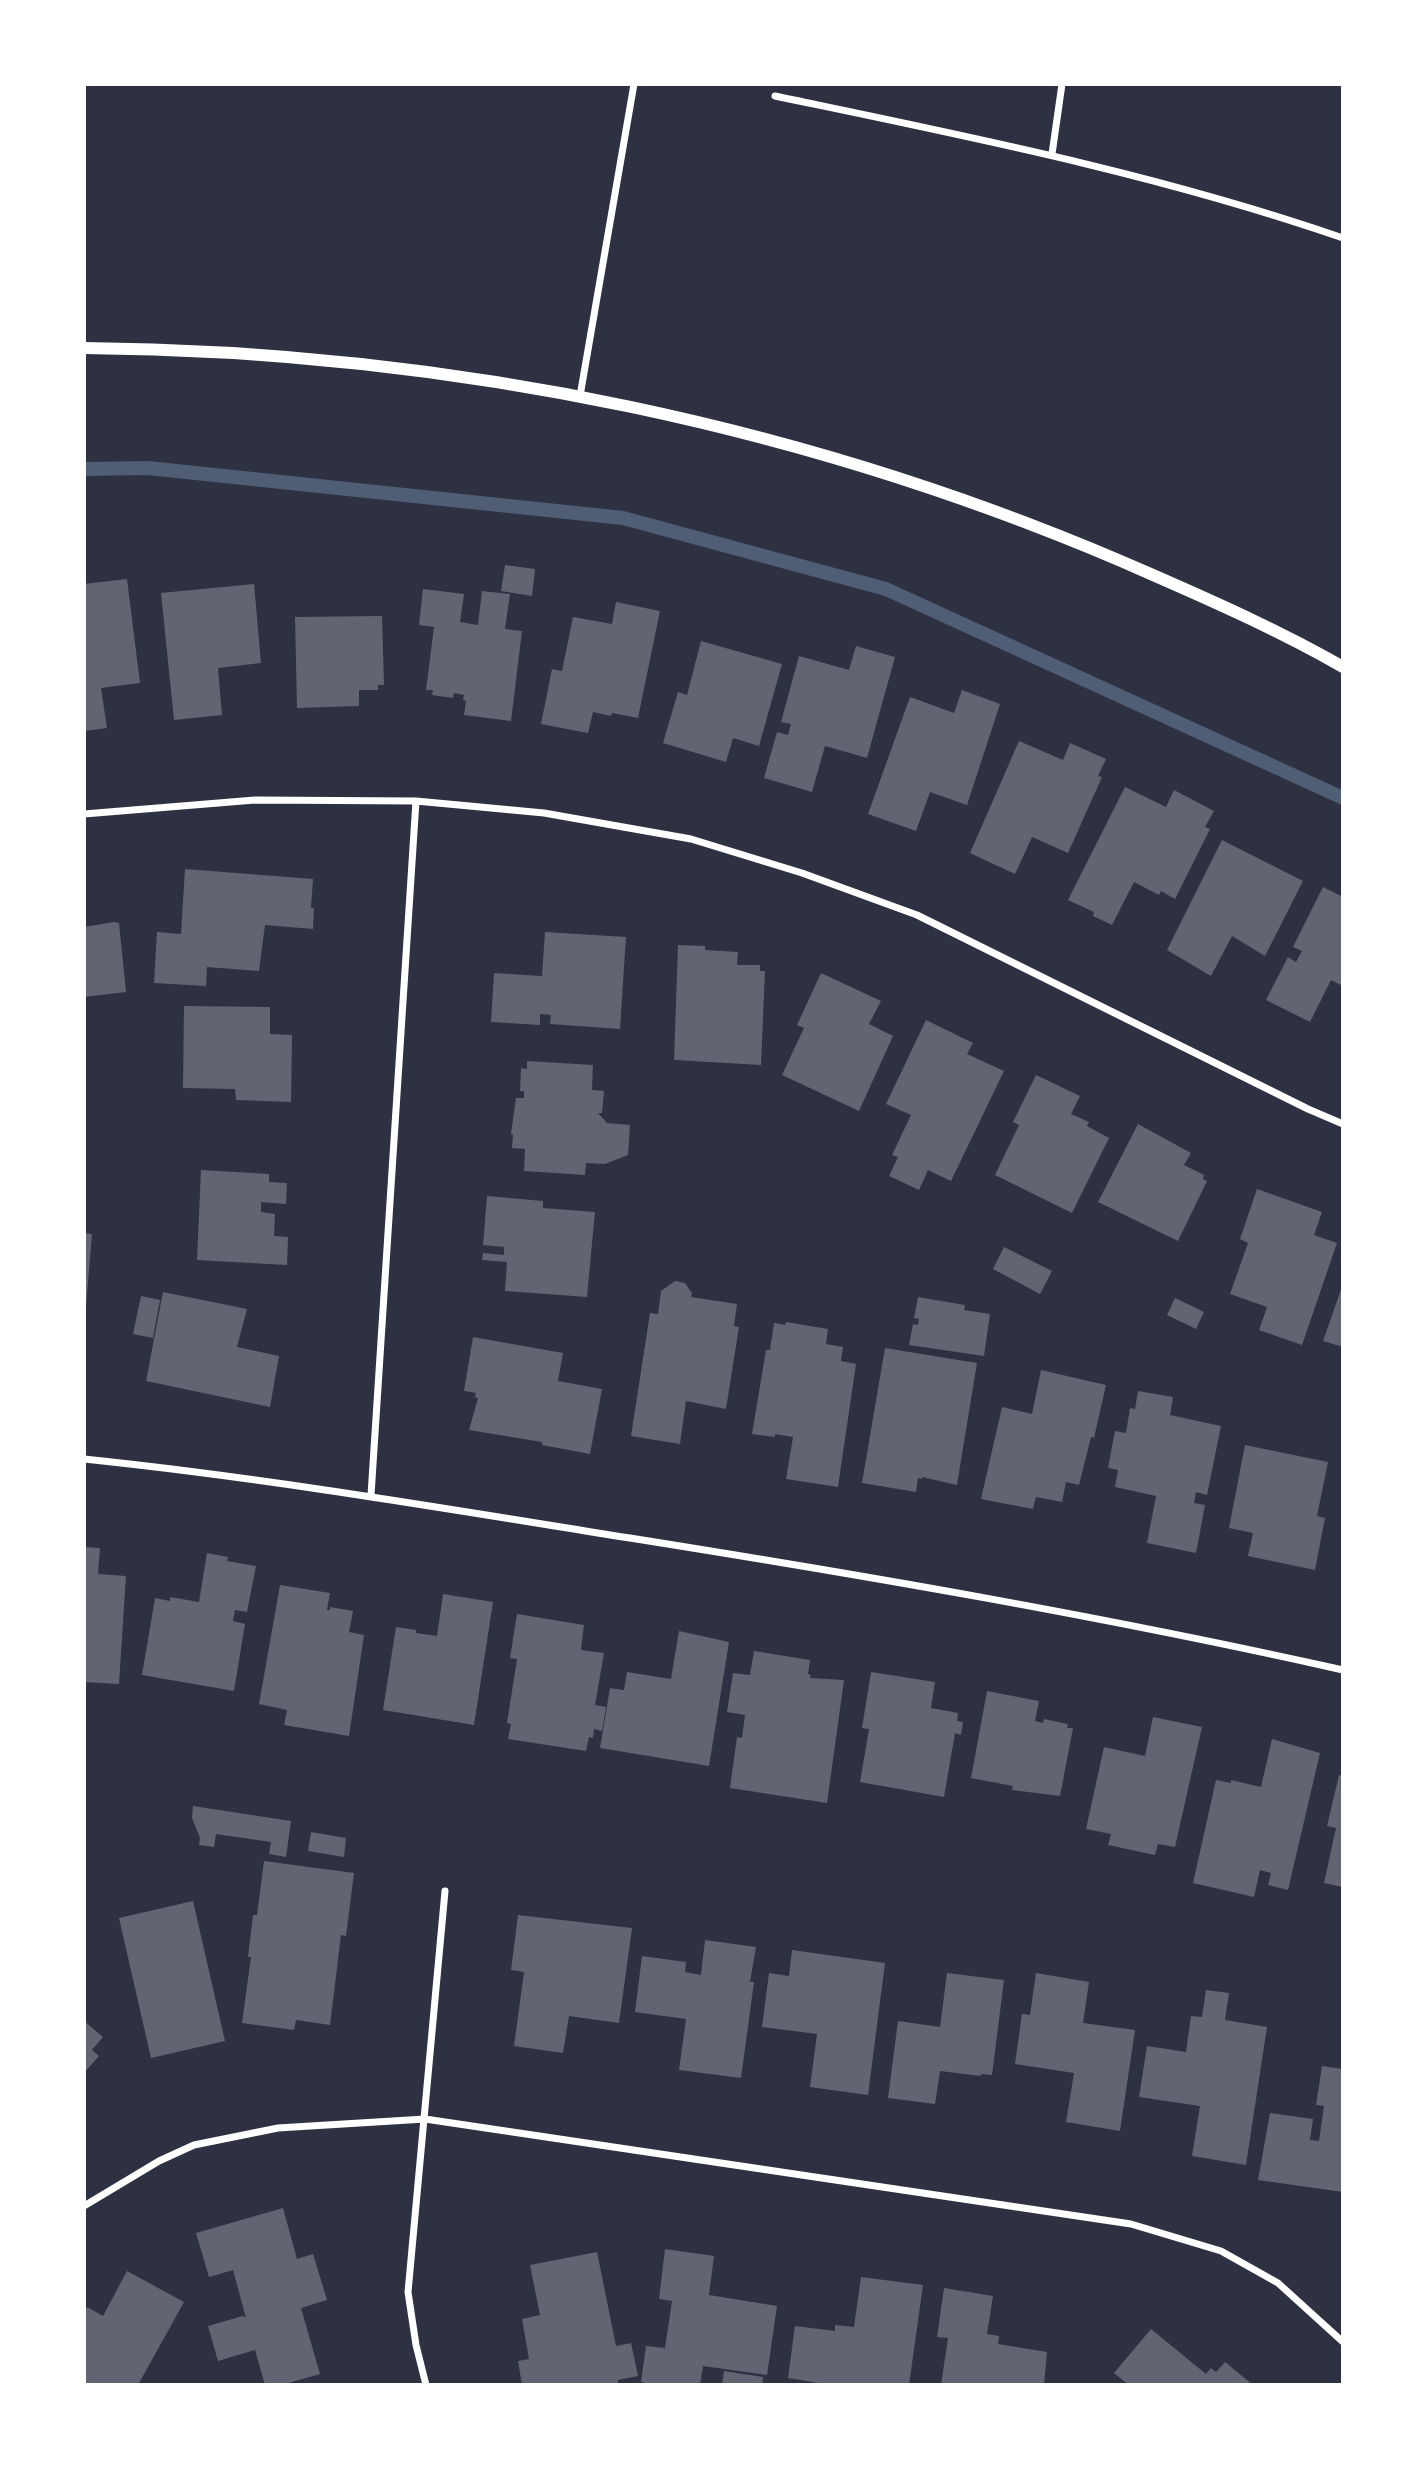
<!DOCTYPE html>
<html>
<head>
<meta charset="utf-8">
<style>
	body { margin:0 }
	#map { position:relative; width:1427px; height:2469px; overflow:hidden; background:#2d3142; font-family:"Source Sans 3",sans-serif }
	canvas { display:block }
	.frame { position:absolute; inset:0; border:86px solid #fff; pointer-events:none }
</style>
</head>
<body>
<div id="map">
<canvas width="1427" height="2469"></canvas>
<div class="frame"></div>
</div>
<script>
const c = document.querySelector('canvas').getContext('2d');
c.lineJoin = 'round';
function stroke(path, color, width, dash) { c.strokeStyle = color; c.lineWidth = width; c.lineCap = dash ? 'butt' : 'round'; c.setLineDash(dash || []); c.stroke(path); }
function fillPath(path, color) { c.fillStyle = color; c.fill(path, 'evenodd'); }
stroke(new Path2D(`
	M84 469 148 468 623 518 886 589 1343 798`), '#4f5d75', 14);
fillPath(new Path2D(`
	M505 565 535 569 532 596 501 591Z
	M127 579 140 683 101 688 107 728 84 731V584Z
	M254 584 261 663 218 668 222 715 174 720 161 593Z
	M423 589 464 594 460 622 478 625 482 591 510 594 505 629 522 631 511 721 464 715 466 701 463 700 464 695 454 693 453 698 432 695 433 690H426L434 627 419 625Z
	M616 602 660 611 638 718 612 713 611 716 593 712 588 733 541 724 552 669 562 671 573 617 612 624Z
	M382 616 384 685H378V690H359V706L297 708 295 617Z
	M701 641 782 664 759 746 733 738 726 762 663 743 678 692 687 695Z
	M856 646 895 657 867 758 825 746 812 792 764 778 777 732 788 735 791 724 781 722 799 656 849 670Z
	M962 690 1000 704 967 805 930 792 916 831 868 814 910 697 954 713Z
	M1019 741 1063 760 1070 743 1106 759 1098 776 1102 777 1068 853 1032 837 1015 874 970 853Z
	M1125 787 1166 807 1174 790 1214 811 1205 827 1210 829 1175 899 1161 891 1159 895 1134 882 1112 925 1093 916 1094 912 1068 900Z
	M1222 840 1303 881 1265 956 1232 936 1211 976 1167 950Z
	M185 869 313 879 311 908H314L313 929 265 925 259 971 207 967 206 986 154 983 157 932 181 934Z
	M1323 887 1343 897V986L1331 980 1310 1022 1266 1000 1288 957 1296 962 1302 951 1293 947Z
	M114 922 119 923 126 992 84 997V927Z
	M545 932 626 937 620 1029 550 1024 551 1015 540 1014V1025L491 1022 494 973 542 976Z
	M678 945 705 946V950L738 952 737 965H760V971H765L761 1065 674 1060Z
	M821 973 881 1001 869 1024 893 1036 859 1111 782 1075 804 1028 797 1025Z
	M184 1006 270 1007V1034L292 1035 291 1102 236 1100 235 1089 183 1088Z
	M926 1020 973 1043 967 1054 1004 1071 951 1181 928 1170 919 1190 889 1176 898 1157 892 1155 911 1115 886 1104Z
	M527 1061 593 1065 592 1090 604 1091 602 1113H598L607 1123 630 1125 628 1155 605 1164 586 1163 585 1175 524 1171 525 1149 512 1148 513 1135 511 1134 516 1098H524V1091H520L521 1068 527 1069Z
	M1036 1075 1080 1096 1071 1114 1089 1122 1087 1126 1109 1138 1072 1213 995 1175 1019 1125 1013 1122Z
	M1138 1124 1191 1153 1184 1165 1204 1175 1203 1179 1207 1181 1178 1241 1098 1202Z
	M201 1170 269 1174V1182L287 1183 286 1204 261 1202V1212L275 1214 274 1236 288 1237 287 1265 197 1260Z
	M1257 1189 1322 1212 1314 1235 1337 1243 1302 1345 1259 1330 1267 1307 1230 1294 1248 1243 1240 1239Z
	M487 1196 543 1201V1208L595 1212 587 1297 505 1291 507 1262 482 1260 483 1253 504 1255V1247L483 1245Z
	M84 1233 92 1234 86 1307H84Z
	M1004 1247 1052 1271 1040 1294 993 1269Z
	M675 1281 685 1283 692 1293 691 1297 737 1304 734 1326 739 1327 726 1409 686 1401 680 1444 631 1436 650 1313 658 1314 661 1291Z
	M1343 1284V1347L1323 1341Z
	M163 1292 247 1309 237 1347 279 1356 270 1407 146 1381Z
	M141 1296 160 1300 153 1338 133 1334Z
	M918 1297 965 1305 964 1310 990 1314 984 1356 909 1345 913 1324 918 1325 919 1319 914 1318Z
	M1175 1298 1204 1312 1196 1329 1167 1315Z
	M786 1322 828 1329 826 1344 843 1347 841 1361 856 1364 838 1487 786 1479 793 1437 775 1434V1437L752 1434 766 1350H770L774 1323 785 1325Z
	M473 1337 563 1353 558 1381 602 1389 590 1454 542 1445V1442L469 1430 478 1398 475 1397 476 1393 464 1391Z
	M885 1348 977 1363 957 1485 922 1477V1479L918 1478 916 1492 862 1483Z
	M1041 1370 1106 1385 1094 1438 1091 1437 1079 1485 1066 1482 1062 1502 1036 1497 1033 1509 981 1499 1002 1407 1032 1414Z
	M1138 1391 1173 1397 1170 1415 1221 1426 1207 1495 1196 1492 1194 1503 1205 1505 1196 1553 1147 1543 1156 1496 1115 1487 1118 1470 1108 1468 1115 1431 1126 1433 1130 1408 1135 1409Z
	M1245 1445 1328 1462 1317 1516 1325 1518 1315 1570 1248 1556 1253 1533 1229 1528Z
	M84 1547 100 1548 98 1574 126 1576 119 1684 84 1682Z
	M207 1553 228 1557 227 1561 256 1566 247 1612 235 1610 233 1621 245 1624 234 1691 142 1675 155 1598 170 1601V1597L199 1602Z
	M280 1585 330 1593 327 1610H330V1607L353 1611 349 1632 364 1635 349 1736 284 1725 287 1710 259 1704Z
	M443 1594 493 1602 474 1725 383 1710 396 1627 416 1630V1633L437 1636Z
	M517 1614 584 1625 581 1650 604 1653 595 1705 606 1707 602 1731 594 1729 593 1738 589 1737 586 1751 508 1739 511 1724 507 1723 517 1659 510 1658Z
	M679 1631 729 1642 709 1766 600 1748 610 1688 624 1690 627 1672 671 1679Z
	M754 1651 810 1660 808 1674 811 1675 810 1678 844 1680 827 1803 730 1788 737 1737 742 1738 745 1715 727 1712 733 1673 750 1675Z
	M871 1672 935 1682 931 1708 958 1713 957 1721 963 1722 961 1735 955 1733 944 1797 860 1782 869 1729 862 1728Z
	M987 1691 1039 1701 1035 1721 1043 1723 1044 1719 1068 1724 1067 1728H1073L1060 1796 1012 1790 1013 1786 971 1778Z
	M1153 1717 1202 1727 1175 1847 1158 1844 1155 1855 1108 1845 1111 1834 1086 1829 1104 1747 1145 1756Z
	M1272 1739 1320 1753 1288 1890 1268 1885 1271 1873 1260 1870 1254 1897 1193 1883 1216 1780 1231 1783V1780L1261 1787Z
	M1339 1775 1343 1776V1887L1324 1883 1336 1828 1327 1826Z
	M193 1806 291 1821 286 1857 269 1854 271 1842 216 1834 214 1847 199 1845 200 1838 192 1818Z
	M311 1832 346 1838 344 1857 308 1851Z
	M264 1861 354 1873 346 1936 341 1935 330 2025 296 2020 294 2030 242 2023 251 1957H248L253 1915H257Z
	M193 1901 225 2041 151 2058 119 1918Z
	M518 1915 632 1928 619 2023 569 2016 563 2053 514 2046 524 1972 511 1970Z
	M705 1940 756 1947 750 1982H754L741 2078 679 2070 686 2019 635 2012 642 1956 686 1962 685 1972 701 1975Z
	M792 1950 885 1963 868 2095 810 2087 817 2034 762 2027 769 1973 789 1976Z
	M947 1973 1004 1980 992 2075 981 2074V2076L940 2071 935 2104 888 2098 898 2021 940 2027Z
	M1036 1973 1089 1982 1083 2023 1135 2030 1120 2131 1066 2122 1074 2073 1015 2064 1022 2014 1030 2015Z
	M1206 1990 1229 1993 1225 2020 1267 2027 1246 2165 1192 2156 1200 2106 1139 2097 1147 2046 1186 2052 1191 2016 1202 2017Z
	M84 2021 103 2037 92 2050 99 2056 84 2073Z
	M1322 2066 1343 2069V2192L1258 2180 1270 2113 1313 2119 1310 2140 1319 2141 1324 2106 1316 2105Z
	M283 2208 297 2259 313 2254 327 2300 301 2308 320 2374 282 2385H265L255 2350 218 2361 208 2326 243 2316 246 2318 233 2270 209 2277 196 2233Z
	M665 2249 714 2256 709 2295 777 2306 767 2375 703 2366 700 2385H652L641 2382 646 2346 665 2348 672 2301 659 2299Z
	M597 2252 616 2346 631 2343 638 2376 618 2380V2385H522L518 2361 529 2359 522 2319 540 2315 530 2265Z
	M127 2271 184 2302 138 2385H84V2313L87 2307 103 2316Z
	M861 2277 923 2285 909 2385H831L788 2378 795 2326 835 2331V2325L854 2327Z
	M944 2288 993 2296 987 2334 999 2336 998 2344 1047 2352 1044 2385H941L948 2338 937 2337Z
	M1151 2329 1206 2374 1211 2368 1216 2372 1225 2362 1253 2385H1129L1114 2373Z
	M724 2371 763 2377 762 2385H722Z`), '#626471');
stroke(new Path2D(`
	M775 96C966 136 1158 174 1343 238
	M1052 154 1062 84
	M580 396 634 84
	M84 814 255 800 416 801 544 813 691 839 802 873 917 915 1308 1109 1343 1124
	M84 1459C267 1478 448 1509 630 1538 869 1576 1107 1617 1343 1670
	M371 1495 416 801
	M84 2206 159 2161 194 2145 278 2128 425 2119 1131 2224 1221 2251 1278 2283 1343 2342
	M426 2385 416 2345 408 2292 445 1891`), '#fff', 7);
stroke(new Path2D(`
	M84 348C451 351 817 426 1153 575 1217 603 1282 632 1343 667`), '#fff', 12);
</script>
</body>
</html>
